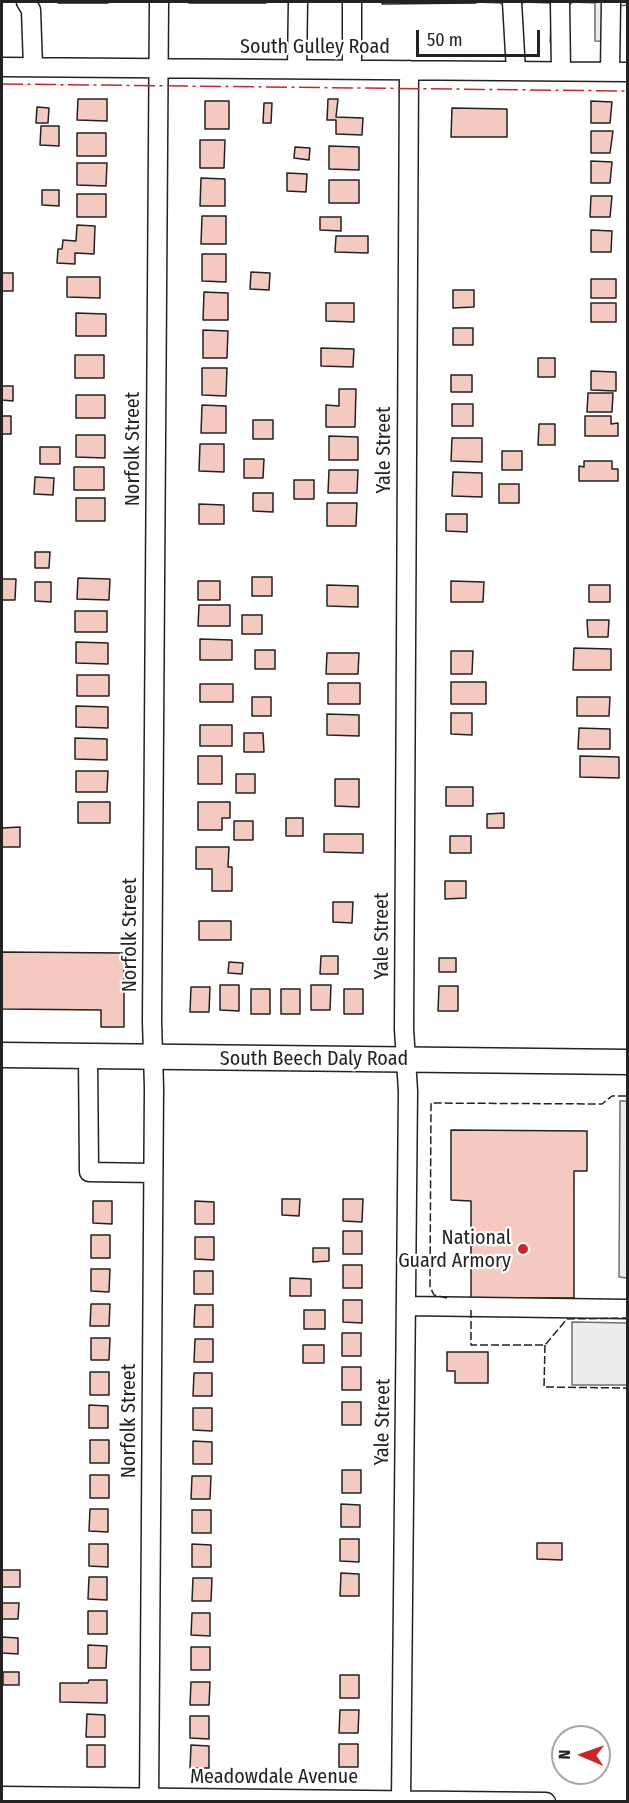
<!DOCTYPE html>
<html>
<head>
<meta charset="utf-8">
<style>
	body { margin:0 }
	#map { position:relative; width:629px; height:1803px; overflow:hidden; background:#fff; font-family:"Fira Sans Condensed",sans-serif }
	canvas { display:block }
	.frame { position:absolute; inset:0; border:3px solid #222; pointer-events:none }
	.north { position:absolute; left:551px; top:1725px; width:60px; height:60px; box-sizing:border-box; background:#fff; border:2px solid #a7a7a7; border-radius:50%; rotate:272deg; font-size:16px; font-weight:700; line-height:24px; text-align:center; color:#222 }
	.north::after { content:''; display:block; margin:auto; width:21px; height:27px; background:#c62828; clip-path:polygon(50% 0,100% 100%,50% 72%,0 100%) }
	.scale { position:absolute; left:416px; top:30px; width:124px; height:27px; box-sizing:border-box; border:3px solid #222; border-top:0; padding-left:8px; font-size:18px; line-height:21px; white-space:nowrap; color:#222; -webkit-text-stroke:4px #fff; paint-order:stroke }
</style>
</head>
<body>
<div id="map">
<canvas width="629" height="1803"></canvas>
<div class="frame"></div>
<div class="north">N</div>
<div class="scale">50 m</div>
</div>
<script>
const c = document.querySelector('canvas').getContext('2d');
c.lineJoin = 'round';
function fillPath(path, color) { c.fillStyle = color; c.fill(path, 'evenodd'); }
function stroke(path, color, width, dash) { c.strokeStyle = color; c.lineWidth = width; c.lineCap = dash ? 'butt' : 'round'; c.setLineDash(dash || []); c.stroke(path); }
function write(font, color, halo, rows, align = 'center') {
  c.font = font + ' "Fira Sans Condensed",sans-serif'; c.lineWidth = 4.5; c.setLineDash([]); c.textBaseline = 'middle'; c.strokeStyle = halo; c.fillStyle = color; for (const [text, x, y, turn = 0] of rows) {
    c.save(); c.translate(x, y); c.rotate((+turn || 0) * Math.PI / 180); c.textAlign = isNaN(turn) ? turn : align; if (halo) c.strokeText(text, 0, 0); c.fillText(text, 0, 0); c.restore();
  }
}
const parking = new Path2D(`
	M476 2H627L628 5 618 6 615 42 595 41V3L573 2 568 6V42H550L552 5 549 3 524 2 520 6H505L500 3Z
	M620 1101H628L627 1278 619 1277Z
	M572 1322 627 1323V1385H572Z`);
fillPath(parking, '#ededed');
stroke(parking, '#6f6f6f', 1.5);
const building = new Path2D(`
	M58 2H108V3H58Z
	M189 2H266V3H189Z
	M382 2H476V3L382 4Z
	M78 99H107V121L77 120Z
	M328 99H338L336 117 363 118 362 135 336 134V120H327Z
	M205 101H229V129H205Z
	M591 101 612 102 610 123H591Z
	M264 103H272L271 123H263Z
	M37 107 49 108 48 123H36Z
	M452 108 507 109V137H451Z
	M41 126H59V146L40 145Z
	M591 131H613L610 153H591Z
	M77 133H106V156H77Z
	M200 140H225L224 168H200Z
	M329 146 359 147V170L329 169Z
	M295 147 310 148 309 160 294 158Z
	M591 161 612 162 610 183H591Z
	M77 163H107L106 186 77 185Z
	M287 173 307 174 306 192 287 191Z
	M201 178 225 179V206H200Z
	M329 180H359V203H329Z
	M42 190H59V206L42 205Z
	M77 194H106V217H77Z
	M591 196H612L610 217H590Z
	M202 216H226V244H201Z
	M320 217H341V231L320 230Z
	M77 225 95 226 94 254 75 253V264L57 263 58 249H62L63 240 76 241Z
	M591 230 612 231 611 252H591Z
	M336 236H368V253L335 252Z
	M202 254H226V282L202 281Z
	M251 272 270 273 269 290 250 289Z
	M2 273H13V291H2Z
	M67 277H100V298L67 297Z
	M591 279H616V298H591Z
	M453 290H474V307L453 308Z
	M204 292 228 293V320H203Z
	M326 303H354V322L326 321Z
	M591 303H616V322H591Z
	M76 313 106 314V336H76Z
	M453 328H473V345H453Z
	M203 330 228 331 227 358H203Z
	M321 348 354 349 353 367 321 366Z
	M75 355H104V378H75Z
	M538 358H555V377H538Z
	M202 368H227L226 396 202 395Z
	M591 371 616 372V391L591 390Z
	M451 375H472V392H451Z
	M2 386H13V401L2 400Z
	M339 389H356L355 427H326V405L339 406Z
	M588 393H613L612 412H587Z
	M76 395H105V418H76Z
	M452 404H473V426H452Z
	M202 405 226 406V433H201Z
	M2 416H11V434H2Z
	M585 416H611V424L618 423V436H585Z
	M253 420H273V439H253Z
	M539 424H555V445H538Z
	M76 435H105V458L76 457Z
	M329 436 358 437V460H329Z
	M452 438H482V462L451 461Z
	M200 444H224V472L199 471Z
	M40 447H60V464H40Z
	M502 451H522V470H502Z
	M244 459H264L263 478H244Z
	M584 461H612V469H618V481H579V466L584 467Z
	M74 467H104V490H74Z
	M329 470H358L357 493H328Z
	M453 472 482 473V497L452 496Z
	M35 477 54 478 53 495 34 494Z
	M294 480H314V499H294Z
	M499 484H519V503H499Z
	M253 493H273V512L253 511Z
	M76 498H105V521H76Z
	M327 503H357L356 526H327Z
	M199 504 224 505V524H199Z
	M446 514H467V532L446 531Z
	M35 552H50L49 568H35Z
	M252 577H272V596H252Z
	M78 578 110 579 109 600 77 599Z
	M2 579H16L15 600H2Z
	M198 581H220V600H198Z
	M451 581 484 582 483 602H451Z
	M35 582H51V602L35 601Z
	M327 585 358 586V607L327 606Z
	M589 585H610V602H589Z
	M199 605H230V626H198Z
	M75 611H107V632H75Z
	M242 615H262V634H242Z
	M587 620H609L608 637H588Z
	M200 639 232 640V660H200Z
	M76 642 108 643V664L76 663Z
	M574 648 611 649V670H573Z
	M255 650H275V669H255Z
	M451 651H473L472 674H451Z
	M327 653H359L358 674H326Z
	M77 675H109V696H77Z
	M451 682H486V704H451Z
	M328 683H360V704H328Z
	M200 684H233V702H200Z
	M252 697H271V716H252Z
	M577 697H610L609 716H577Z
	M76 706 108 707V728L76 727Z
	M451 713H472V735L451 734Z
	M327 714 359 715V736L327 735Z
	M200 725H232V746H200Z
	M579 728 610 729V749H578Z
	M244 733H263L264 752H244Z
	M75 738 107 739V760L75 759Z
	M198 756H222V784H198Z
	M580 756 619 757V778L580 777Z
	M76 771H108L107 792H76Z
	M236 774H255V793H236Z
	M335 779H359V807L335 806Z
	M446 787H473V806H446Z
	M78 802H110V823H78Z
	M198 802H230V818H222V830H198Z
	M504 813V828H487V814Z
	M286 818H303V836H286Z
	M234 821H253V840H234Z
	M20 827V847H2V828Z
	M324 834H363V853L324 852Z
	M450 836H471V853H450Z
	M196 847H229L228 867H232V891H212V869H196Z
	M445 881H466V898L445 899Z
	M333 902H353L352 923 333 922Z
	M199 921H231V940H199Z
	M2 952 124 953V1027H101V1010L2 1009Z
	M321 956H338V974H320Z
	M439 958H456V972H439Z
	M229 962 243 963 242 974 228 973Z
	M220 985H239V1011L220 1010Z
	M311 985H331L330 1010H311Z
	M439 986H458V1011H438Z
	M191 987H210L209 1012H190Z
	M251 989H270V1014H251Z
	M281 989H300V1014H281Z
	M344 989H363V1014H344Z
	M451 1130 587 1131V1171H574V1298H471V1201L451 1200Z
	M282 1199H300L299 1216 282 1215Z
	M343 1199H363L362 1222 343 1221Z
	M93 1201H112V1224L93 1223Z
	M195 1201 214 1202V1224H195Z
	M343 1231H362V1254H343Z
	M91 1235H110V1258H91Z
	M195 1237H214V1260L195 1259Z
	M313 1248H329V1261L313 1262Z
	M343 1265H362V1288H343Z
	M91 1269H110L109 1292 91 1291Z
	M194 1271H213V1294H194Z
	M290 1278 311 1279V1296H290Z
	M343 1300H362V1323L343 1322Z
	M91 1304H110L109 1326H90Z
	M195 1305H213V1327H194Z
	M304 1310H325V1329H304Z
	M342 1333H361V1356H342Z
	M91 1338H110L109 1360H91Z
	M195 1339H213V1362H194Z
	M303 1345H324V1363H303Z
	M447 1352H488V1383H455V1371H447Z
	M342 1367H361V1390H342Z
	M90 1372H109V1395H90Z
	M194 1373H212V1396H193Z
	M342 1402H361V1425H342Z
	M89 1405 108 1406V1428H89Z
	M193 1408H212V1431L193 1430Z
	M90 1440H109V1463H90Z
	M193 1441 212 1442V1464H193Z
	M342 1470H361V1493H342Z
	M90 1475H109V1498H90Z
	M192 1476H211L210 1499H191Z
	M341 1504 360 1505V1527H341Z
	M90 1509H108V1532L89 1531Z
	M192 1510H211V1533H192Z
	M340 1539H359V1562L340 1561Z
	M537 1543H562V1560L537 1559Z
	M89 1544H108V1567L89 1566Z
	M192 1544 211 1545V1567H192Z
	M2 1570H20V1587H2Z
	M341 1573 359 1574V1596H340Z
	M89 1577H107V1600L88 1599Z
	M193 1578H212L211 1601H192Z
	M2 1603H19L18 1619H2Z
	M88 1611H107V1634H88Z
	M192 1613H210V1636L191 1635Z
	M2 1637 18 1638V1654L2 1653Z
	M88 1645 107 1646 106 1668H88Z
	M191 1647H210V1670H191Z
	M3 1672H19V1685H3Z
	M340 1675H359V1698H340Z
	M89 1680H107V1703L60 1702V1683H88Z
	M191 1682H210L209 1705H190Z
	M340 1710H359L358 1733H339Z
	M87 1714 105 1715V1737H86Z
	M190 1716H209V1739L190 1738Z
	M339 1744H358V1767H339Z
	M87 1745H105V1767H87Z
	M191 1745 209 1746V1768H190Z`);
fillPath(building, '#f3c9c0');
stroke(building, '#222', 1.5);
const minor = new Path2D(`
	M26 2 31 10 33 67
	M352 2V70
	M512 2 516 71
	M560 2 561 71
	M2 67 628 72
	M297 69 298 2
	M610 72 611 2
	M88 1056 89 1172 153 1173
	M407 1306 628 1309
	M2 1796 546 1802
	M149 1802 154 1088 152 1021 159 2
	M401 1802 408 1091 404 1029 409 70`);
const major = new Path2D(`
	M2 1055 628 1062`);
stroke(minor, '#222', 21);
stroke(major, '#222', 27);
stroke(minor, '#fff', 18);
stroke(major, '#fff', 24);
stroke(new Path2D(`
	M447 1298 434 1295 430 1287 431 1103 602 1104 612 1096H628
	M471 1310V1345H545L567 1319 627 1318
	M545 1345 544 1387 628 1388`), '#222', 1.5, [8, 3]);
stroke(new Path2D(`
	M2 84 628 91`), '#c62828', 1.5, [21, 4.5, 3, 4.5]);
for (const [x, y, r, color] of [
	[523,1249,6,"#c62828"]
]) { const dot = new Path2D(); dot.arc(x, y, r, 0, 2 * Math.PI); c.fillStyle = color; c.fill(dot); stroke(dot, '#fff', 2); }
write('20px', '#222', '#fff', [
	["South Gulley Road",315,47],
	["Norfolk Street",133,449,-90],
	["Yale Street",384,450,-90],
	["Norfolk Street",130,935,-90],
	["Yale Street",382,936,-90],
	["South Beech Daly Road",314,1059],
	["Norfolk Street",129,1421,-90],
	["Yale Street",383,1422,-89],
	["Meadowdale Avenue",274,1777]
]);
write('20px', '#222', '#fff', [
	["National",511,1238],
	["Guard Armory",511,1261]
], 'right');
</script>
</body>
</html>
